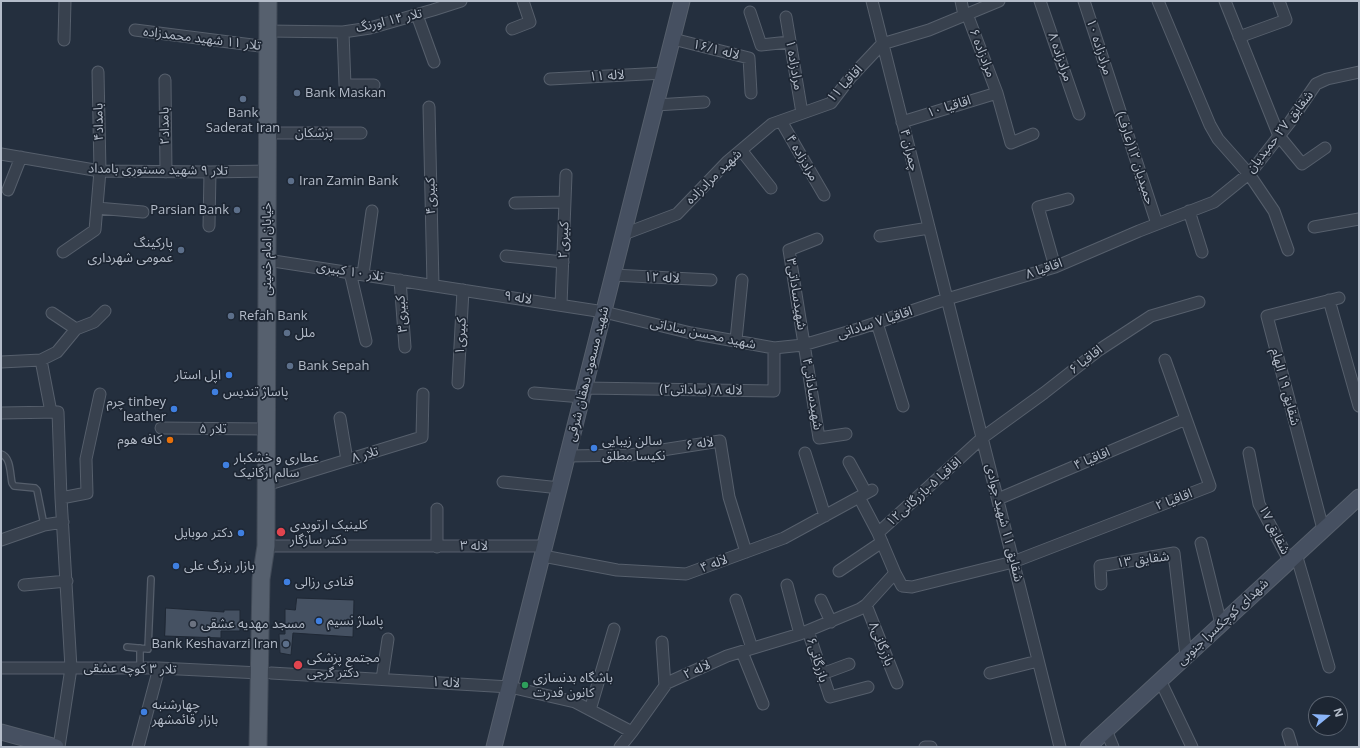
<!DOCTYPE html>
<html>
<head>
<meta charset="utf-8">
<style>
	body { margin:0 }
	#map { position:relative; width:1360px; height:748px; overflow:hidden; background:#242f3e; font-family:"Open Sans",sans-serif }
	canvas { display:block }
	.frame { position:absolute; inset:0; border:2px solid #b4bcc9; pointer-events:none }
	.north { position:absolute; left:1308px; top:696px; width:40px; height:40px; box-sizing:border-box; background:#1d2633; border:1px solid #59626f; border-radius:50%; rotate:72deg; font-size:11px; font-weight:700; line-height:16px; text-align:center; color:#b4bcc9 }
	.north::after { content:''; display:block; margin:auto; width:14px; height:18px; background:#8ab4f8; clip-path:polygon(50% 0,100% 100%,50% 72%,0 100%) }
</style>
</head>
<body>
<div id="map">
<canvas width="1360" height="748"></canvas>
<div class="frame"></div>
<div class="north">N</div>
</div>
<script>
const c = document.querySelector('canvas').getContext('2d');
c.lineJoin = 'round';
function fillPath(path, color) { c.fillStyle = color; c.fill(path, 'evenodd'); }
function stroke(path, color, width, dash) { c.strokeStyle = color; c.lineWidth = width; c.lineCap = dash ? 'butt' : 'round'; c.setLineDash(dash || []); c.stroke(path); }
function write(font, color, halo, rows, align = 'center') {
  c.font = font + ' "Open Sans","Noto Sans Arabic",sans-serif'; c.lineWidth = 3.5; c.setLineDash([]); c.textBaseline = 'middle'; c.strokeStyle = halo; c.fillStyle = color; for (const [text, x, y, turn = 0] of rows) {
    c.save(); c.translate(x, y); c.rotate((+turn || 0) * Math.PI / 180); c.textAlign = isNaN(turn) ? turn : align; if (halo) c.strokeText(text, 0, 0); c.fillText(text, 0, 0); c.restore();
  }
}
const building = new Path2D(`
	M297 598 354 600 353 637 293 633 291 655 280 653 279 634H285V609L295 610Z
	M166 608 224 612V610H240V631H221V638L165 636Z`);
fillPath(building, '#455162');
stroke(building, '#1f2835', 1);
const service = new Path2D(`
	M1 454C11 457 10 474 12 483L14 486 35 488 37 490 44 525
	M127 647 148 649 151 579
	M140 648V668`);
const minor = new Path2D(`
	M872 1 1060 747
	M961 1 964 15
	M1040 1 1079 114
	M1084 1 1157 224
	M1158 1 1210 125 1218 139 1249 174 1274 211 1288 250
	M1225 1 1279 136 1302 164 1325 148
	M750 12 761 45 789 42
	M967 14 997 93 1011 143 1033 134
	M417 15 434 62
	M786 17 802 113
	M512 29 530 22 523 1
	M135 30 268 47
	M268 31 343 32 370 28 433 10 461 1
	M343 32 345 85H374
	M1239 37 1286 20 1279 1
	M673 39 749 58 751 93
	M64 40 65 1
	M550 79 664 73
	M165 80 166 172
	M656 105 704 102
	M429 107 433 285
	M781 121 824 195
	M902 122 997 93
	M268 133H361
	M741 150 771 188
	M1 154 100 171 210 172 267 171
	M8 190 21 157
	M515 203 565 202
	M97 208 143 212
	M1189 211 1202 252
	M209 226 210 172
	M1314 227 1359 219
	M624 234 677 214 727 162 772 124 831 103 850 78 882 44 929 30 999 1
	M880 236 929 228
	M817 239 789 250 819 438 846 434
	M63 252 95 230 100 171 98 72
	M506 256 563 262
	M267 260 604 312 691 333 774 348 803 345 858 329 947 299 1055 267 1139 231 1214 202 1251 172 1290 122 1316 84 1327 79 1359 72
	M1055 267 1038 207 1068 199
	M350 272 366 341
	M363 274 372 211
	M613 275 711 280
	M400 280 405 347
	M1329 300 1359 406
	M561 305 566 175
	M52 313 76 329
	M877 323 903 406
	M736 340 742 280
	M41 360 51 412
	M1 362 41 360 57 352 76 329 94 322 105 311
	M458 383 463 290
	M585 388 774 391V348
	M534 393 582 397
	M1 413 58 412 61 498 71 668 59 747
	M340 418 347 460
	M161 428 266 429
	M805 453 825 516
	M1249 453 1259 504 1289 560
	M568 456 630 455 720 441 729 497 746 552
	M849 462 866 493
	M503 482 560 488
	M266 485 422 437 423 394
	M859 497 878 533 982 438 1044 393 1099 350 1151 316 1199 302
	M61 498 87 493 86 459 100 394
	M998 499 1186 419
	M437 509V547
	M1323 529 1267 316 1339 298
	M878 533 895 573 902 586 912 587 1013 562 1210 486 1165 360
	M1 540 44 525 63 522
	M1201 543 1221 624
	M266 546H545
	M1296 554 1329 667
	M543 556 617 570 686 574 784 538 872 490
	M839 571 882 542
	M1101 584 1100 566 1174 553 1186 656
	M24 585 67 581
	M787 585 800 634
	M736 600 752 648
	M821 600 831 622
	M866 605 897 683
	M808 631 830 697 868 687
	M662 642 665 686
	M742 652 763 704
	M1 668H159L260 673
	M271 673 510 687 575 702 632 732
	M990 673 1038 661
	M822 674 849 664
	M382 679 388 639
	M1160 680 1192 747
	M590 710 614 629
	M1106 730 1113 747
	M1288 734 1292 747
	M138 747 159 668
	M620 747 632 732 667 683 727 656 800 634 860 609 866 605 895 573
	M925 747H931`);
const secondary = new Path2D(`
	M1 732 56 747
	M494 747 682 1
	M1088 747 1359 497`);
const primary = new Path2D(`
	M258 747 261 579 266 546 268 1`);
stroke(service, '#565f6c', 8);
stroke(minor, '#565f6c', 13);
stroke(secondary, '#565f6c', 17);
stroke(primary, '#414a57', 19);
stroke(service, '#38414e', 5.5);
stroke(minor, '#38414e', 11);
stroke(secondary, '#465061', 15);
stroke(primary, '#56606e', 17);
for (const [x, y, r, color] of [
	[297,93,4,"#5c6f8a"],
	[243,99,4,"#5c6f8a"],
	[291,181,4,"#5c6f8a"],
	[237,210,4,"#5c6f8a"],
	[181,250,4,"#5c6f8a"],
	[231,316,4,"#5c6f8a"],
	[287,333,4,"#5c6f8a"],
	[290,366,4,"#5c6f8a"],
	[229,375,4,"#3f7fe0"],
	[215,392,4,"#3f7fe0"],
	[174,409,4,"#3f7fe0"],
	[170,440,4,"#e8710a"],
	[594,448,4,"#3f7fe0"],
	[226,465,4,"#3f7fe0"],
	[281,532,5,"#e0444e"],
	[241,533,4,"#3f7fe0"],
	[176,566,4,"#3f7fe0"],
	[287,582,4,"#3f7fe0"],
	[319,621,4,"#3f7fe0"],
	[193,624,4,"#6b7280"],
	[286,644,4,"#5c6f8a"],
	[298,665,5,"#e0444e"],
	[525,685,4,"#2e9e5b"],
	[144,712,4,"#3f7fe0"]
]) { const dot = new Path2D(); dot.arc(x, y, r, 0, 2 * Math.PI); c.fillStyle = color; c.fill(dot); stroke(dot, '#1d2633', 1.5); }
write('13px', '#b4bcc9', '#1d2633', [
	["تلار ۱۴ اورنگ",389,21,-13],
	["تلار ۱۱ شهید محمدزاده",202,39,7],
	["مرادزاده ۱۰",1099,47,72],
	["لاله ۱۶/۱",716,50,14],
	["مرادزاده ۶",982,53,69],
	["مرادزاده ۸",1060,57,71],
	["مرادزاده ۱",794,65,80],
	["لاله ۱۱",607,76,-3],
	["اقاقیا ۱۱",845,84,-47],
	["اقاقیا ۱۰",949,107,-17],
	["بامداد۴",99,122,-91],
	["بامداد۲",165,126,-91],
	["شقایق ۲۷ حمیدیان",1280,132,-52],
	["پزشکان",314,133],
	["چمران ۴",909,150,76],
	["مرادزاده ۴",802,158,60],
	["حمیدیان ۱۲(عارف)",1135,158,72],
	["تلار ۹ شهید مستوری بامداد",158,170,1],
	["شهید مرادزاده",714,177,-44],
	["کبیری۴",431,196,-91],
	["کبیری۲",564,240,-88],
	["خیابان امام خمینی",267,249,-90],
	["اقاقیا ۸",1044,269,-19],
	["تلار ۱۰ کبیری",350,272,9],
	["لاله ۱۲",662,278,3],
	["شهیدساداتی۳",796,294,81],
	["لاله ۹",518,298,9],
	["کبیری۳",402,314,-94],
	["اقاقیا ۷ ساداتی",875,323,-18],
	["شهید محسن ساداتی",703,334,12],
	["کبیری۱",461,336,-87],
	["اقاقیا ۶",1086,360,-38],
	["شهید مسعود دهقان شرقی",588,374,-76],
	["شقایق ۱۹ الهام",1285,387,75],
	["لاله ۸ (ساداتی۲)",701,390,1],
	["شهیدساداتی۴",812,394,81],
	["تلار ۵",213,429],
	["لاله ۶",700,444,-7],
	["تلار ۸",365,455,-17],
	["اقاقیا ۴",1092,459,-23],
	["اقاقیا ۵-بازرگانی۱۲",924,492,-42],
	["اقاقیا ۲",1174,500,-21],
	["شقایق ۱۱ شهید جوادی",1004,523,76],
	["شقایق ۱۷",1274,530,63],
	["لاله ۳",474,546],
	["شقایق ۱۳",1143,560,-8],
	["لاله ۴",714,564,-20],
	["شهدای کوچکسرا جنوبی",1223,622,-43],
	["بازرگانی۸",881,644,68],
	["بازرگانی۶",817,660,73],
	["تلار ۳ کوچه عشقی",130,669,1],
	["لاله ۲",697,670,-24],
	["لاله ۱",446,683,3]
]);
write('13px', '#b4bcc9', '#1d2633', [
	["Bank Maskan",305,93],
	["Bank",243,113,"center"],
	["Saderat Iran",243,128,"center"],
	["Iran Zamin Bank",299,181],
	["Parsian Bank",229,210,"right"],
	["پارکینگ",173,243,"right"],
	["عمومی شهرداری",173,258,"right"],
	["Refah Bank",239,316],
	["ملل",295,333],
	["Bank Sepah",298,366],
	["اپل استار",221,375,"right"],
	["پاساژ تندیس",223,392],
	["چرم tinbey",166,402,"right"],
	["leather",166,417,"right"],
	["کافه هوم",162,440,"right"],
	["سالن زیبایی",602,441],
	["نکیسا مطلق",602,456],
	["عطاری و خشکبار",234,458],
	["سالم ارگانیک",234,473],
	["کلینیک ارتوپدی",290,525],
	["دکتر سازگار",290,540],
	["دکتر موبایل",233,533,"right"],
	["بازار بزرگ علی",184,566],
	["قنادی رزالی",295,582],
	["پاساژ نسیم",327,621],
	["مسجد مهدیه عشقی",201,624],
	["Bank Keshavarzi Iran",278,644,"right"],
	["مجتمع پزشکی",307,658],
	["دکتر گرجی",307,673],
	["باشگاه بدنسازی",533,678],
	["کانون قدرت",533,693],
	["چهارشنبه",152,705],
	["بازار قائمشهر",152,720]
], 'left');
</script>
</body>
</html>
